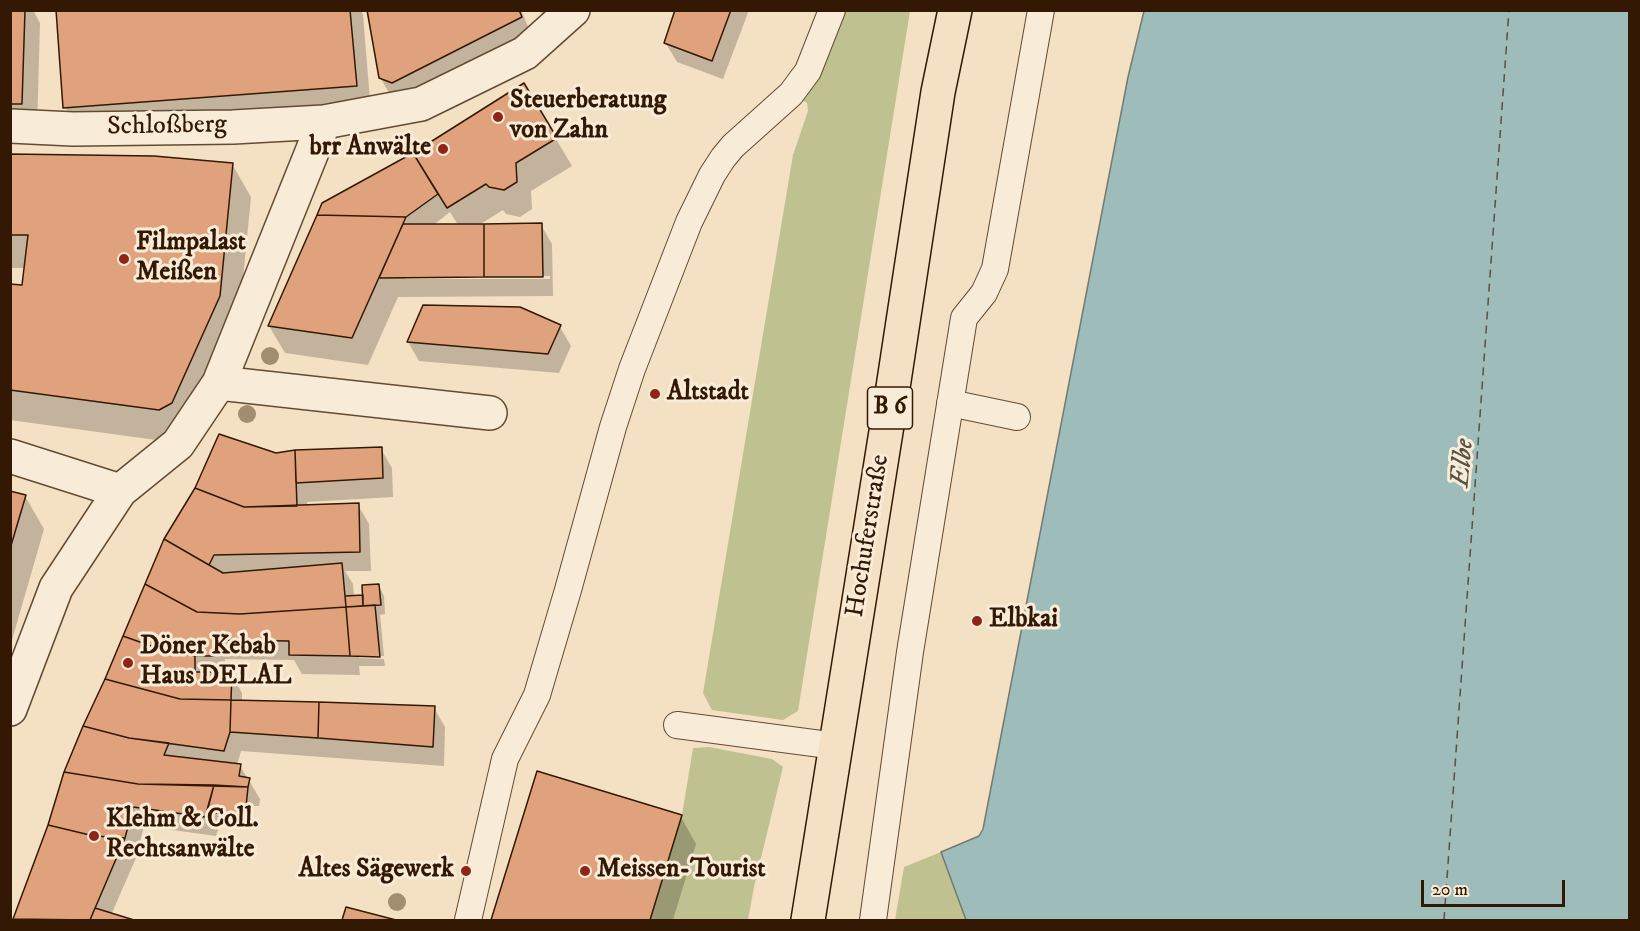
<!DOCTYPE html>
<html>
<head>
<meta charset="utf-8">
<style>
	body { margin:0 }
	#map { position:relative; width:1640px; height:931px; overflow:hidden; background:#f4e0c3; font-family:"IM FELL DW Pica",serif }
	canvas { display:block }
	.frame { position:absolute; inset:0; border:12px solid #331903; pointer-events:none }
	.scale { position:absolute; left:1421px; top:880px; width:144px; height:27px; box-sizing:border-box; border:3px solid #331903; border-top:0; padding-left:8px; font-size:18px; line-height:21px; white-space:nowrap; color:#331903; -webkit-text-stroke:4px #f8ebd8; paint-order:stroke }
</style>
</head>
<body>
<div id="map">
<canvas width="1640" height="931"></canvas>
<div class="frame"></div>
<div class="scale">20 m</div>
</div>
<script>
const c = document.querySelector('canvas').getContext('2d');
c.lineJoin = 'round';
function fillPath(path, color) { c.fillStyle = color; c.fill(path, 'evenodd'); }
function stroke(path, color, width, dash) { c.strokeStyle = color; c.lineWidth = width; c.lineCap = dash ? 'butt' : 'round'; c.setLineDash(dash || []); c.stroke(path); }
function write(font, color, halo, rows, align = 'center') {
  c.font = font + ' "IM FELL DW Pica",serif'; c.lineWidth = 6; c.setLineDash([]); c.textBaseline = 'middle'; c.strokeStyle = halo; c.fillStyle = color; for (const [text, x, y, turn = 0] of rows) {
    c.save(); c.translate(x, y); c.rotate((+turn || 0) * Math.PI / 180); c.textAlign = isNaN(turn) ? turn : align; if (halo) c.strokeText(text, 0, 0); c.fillText(text, 0, 0); c.restore();
  }
}
fillPath(new Path2D(`
	M832 11H910L798 711 783 720 712 710 703 693 793 155 808 111 807 103 791 94Z
	M709 747 772 759 783 767 754 887 748 920H650L682 815 693 748Z
	M941 852 966 920H895L904 867Z`), '#c0c190');
const water = new Path2D(`
	M1144 11H1629V920H966L941 852 979 836 983 829 1128 77Z`);
fillPath(water, '#9dbcba');
stroke(water, '#737b71', 1.5);
fillPath(new Path2D(`
	M10 10H33L40 23 37 131 10 130Z
	M57 10H361L363 15 371 113 80 135 65 107Z
	M369 10H521L536 45 396 105 380 77Z
	M539 10H560L548 22Z
	M677 10H749L723 79 677 62 665 42Z
	M524 85 572 166 531 191 532 209 520 217 506 214 503 210 479 225H541L552 244 553 296 398 297 368 365 285 353 269 326 323 204 414 154ZM450 212 458 225 432 226ZM406 276H550V279H406Z
	M10 155 232 164 251 197 238 329 178 443 10 420V285L23 286 25 268H11L10 277Z
	M560 327 571 346 559 373 419 361 408 342Z
	M381 449 392 468 393 497 307 502V507L358 505 369 524 371 571H345L353 584 354 597 365 596 379 586 384 596 385 614 380 615 384 656 359 655V658L384 659 385 666H359L360 675 302 674 294 660 225 659 224 674H231L242 693V702L434 708 445 727 444 766 241 751 237 765 240 766 260 799 259 806H252L250 826 220 822 216 836 144 826 136 858 111 915 129 920H14L49 826 66 772 276 455Z
	M10 492 25 496 44 529 10 647Z
	M538 773 681 817 696 844 673 920H493Z
	M347 908 390 920H343Z`), '#0003');
stroke(new Path2D(`
	M1444 920 1509 10`), '#585243', 1.5, [8, 6]);
const building = new Path2D(`
	M10 10H25L22 104H10Z
	M56 10H350L357 86 63 108Z
	M367 10H519L522 17 392 83 379 78Z
	M675 10H731L712 61 664 43Z
	M524 83 557 138 516 163 517 182 504 190 489 187 486 184 447 208 413 153Z
	M413 153 438 194 406 217 317 215 322 203Z
	M10 154 154 156 233 163 220 296 172 403 159 410 10 390V284L22 285 28 235H10Z
	M317 215 406 217 352 338 268 326Z
	M542 223 543 277H484V224Z
	M403 224H484V277L379 278Z
	M423 305 520 307 561 325 548 354 407 342Z
	M219 434 276 453 295 450 297 506 244 507 195 488Z
	M382 447 383 478 296 483 295 450Z
	M195 488 244 507 359 503 360 552 214 555 209 565 164 539Z
	M10 491 26 495 10 549Z
	M164 539 223 573 342 563 346 607 240 614 197 612 145 584Z
	M145 584 197 612 240 614 346 607 350 656 289 655V641L214 640V656H195L165 651 123 636Z
	M379 584 381 605 363 606 362 585Z
	M363 595V606L346 607 345 596Z
	M375 605 380 657 350 656 346 607Z
	M123 636 165 651 195 656V672H232L231 700 180 699 105 679Z
	M105 679 180 699 231 700 230 732 224 751 129 738 83 726Z
	M231 700 319 702 318 738 230 732Z
	M319 702 435 706 433 747 318 738Z
	M83 726 129 738 169 743 164 755 241 764 239 776 250 778 248 787 138 784 64 772Z
	M537 771 682 815 650 920H491Z
	M64 772 138 784 214 785 205 817 133 807 125 838 94 836 48 825Z
	M214 785 248 787 245 817 207 812Z
	M48 825 94 836 125 838 90 920 13 919Z
	M346 907 396 920H342Z
	M95 908 134 920H90Z`);
fillPath(building, '#e0a27c');
stroke(building, '#331903', 1.5);
const lane = new Path2D(`
	M950 403 1017 417
	M677 725 836 746
	M468 920 505 759 537 695 568 590 613 427 632 369 689 222 712 175 723 158 733 146 791 94 808 71 832 10
	M873 920 910 652 964 318 984 293 995 269 1041 10`);
const street = new Path2D(`
	M10 126 73 129 233 127 324 122 421 104 525 53 573 10
	M219 383 490 413
	M10 456 120 491
	M10 709 56 588 120 491 178 444 219 383 324 122`);
const primary = new Path2D(`
	M808 920 892 394 938 92 955 10`);
stroke(lane, '#634b33', 28);
stroke(street, '#634b33', 36);
stroke(primary, '#331903', 36);
stroke(lane, '#f8ebd8', 26);
stroke(street, '#f8ebd8', 33);
stroke(primary, '#f4e0c3', 33);
c.fillStyle = '#a18e70';
for (const [x, y] of [
	[270,356],
	[247,414],
	[397,902]
]) { c.beginPath(); c.arc(x, y, 9, 0, 2 * Math.PI); c.fill(); }
for (const [x, y, r, color] of [
	[498,117,6,"#8f2418"],
	[443,149,6,"#8f2418"],
	[124,259,6,"#8f2418"],
	[655,394,6,"#8f2418"],
	[977,621,6,"#8f2418"],
	[128,663,6,"#8f2418"],
	[94,836,6,"#8f2418"],
	[466,871,6,"#8f2418"],
	[585,871,6,"#8f2418"]
]) { const dot = new Path2D(); dot.arc(x, y, r, 0, 2 * Math.PI); c.fillStyle = color; c.fill(dot); stroke(dot, '#f8ebd8', 2); }
for (const [x, y, w] of [
	[890,408,45]
]) { const box = new Path2D(); box.roundRect(x - w / 2, y - 21, w, 42, 4.5); c.fillStyle = '#f8ebd8'; c.fill(box); stroke(box, '#331903', 1.5); }
write('bold 24px', '#331903', null, [
	["B 6",890,408]
]);
write('bold 26px', '#331903', '#f8ebd8', [
	["Steuerberatung",510,102],
	["von Zahn",510,132],
	["brr Anwälte",431,149,"right"],
	["Filmpalast",136,244],
	["Meißen",136,274],
	["Altstadt",667,394],
	["Elbkai",989,621],
	["Döner Kebab",140,648],
	["Haus DELAL",140,678],
	["Klehm & Coll.",106,821],
	["Rechtsanwälte",106,851],
	["Altes Sägewerk",454,871,"right"],
	["Meissen-Tourist",597,871]
], 'left');
write('26px', '#331903', '#f8ebd8', [
	["Schloßberg",167,127,-1],
	["Hochuferstraße",869,536,-81]
]);
write('italic 27px', '#585243', '#f8ebd8', [
	["Elbe",1464,463,-85]
]);
</script>
</body>
</html>
